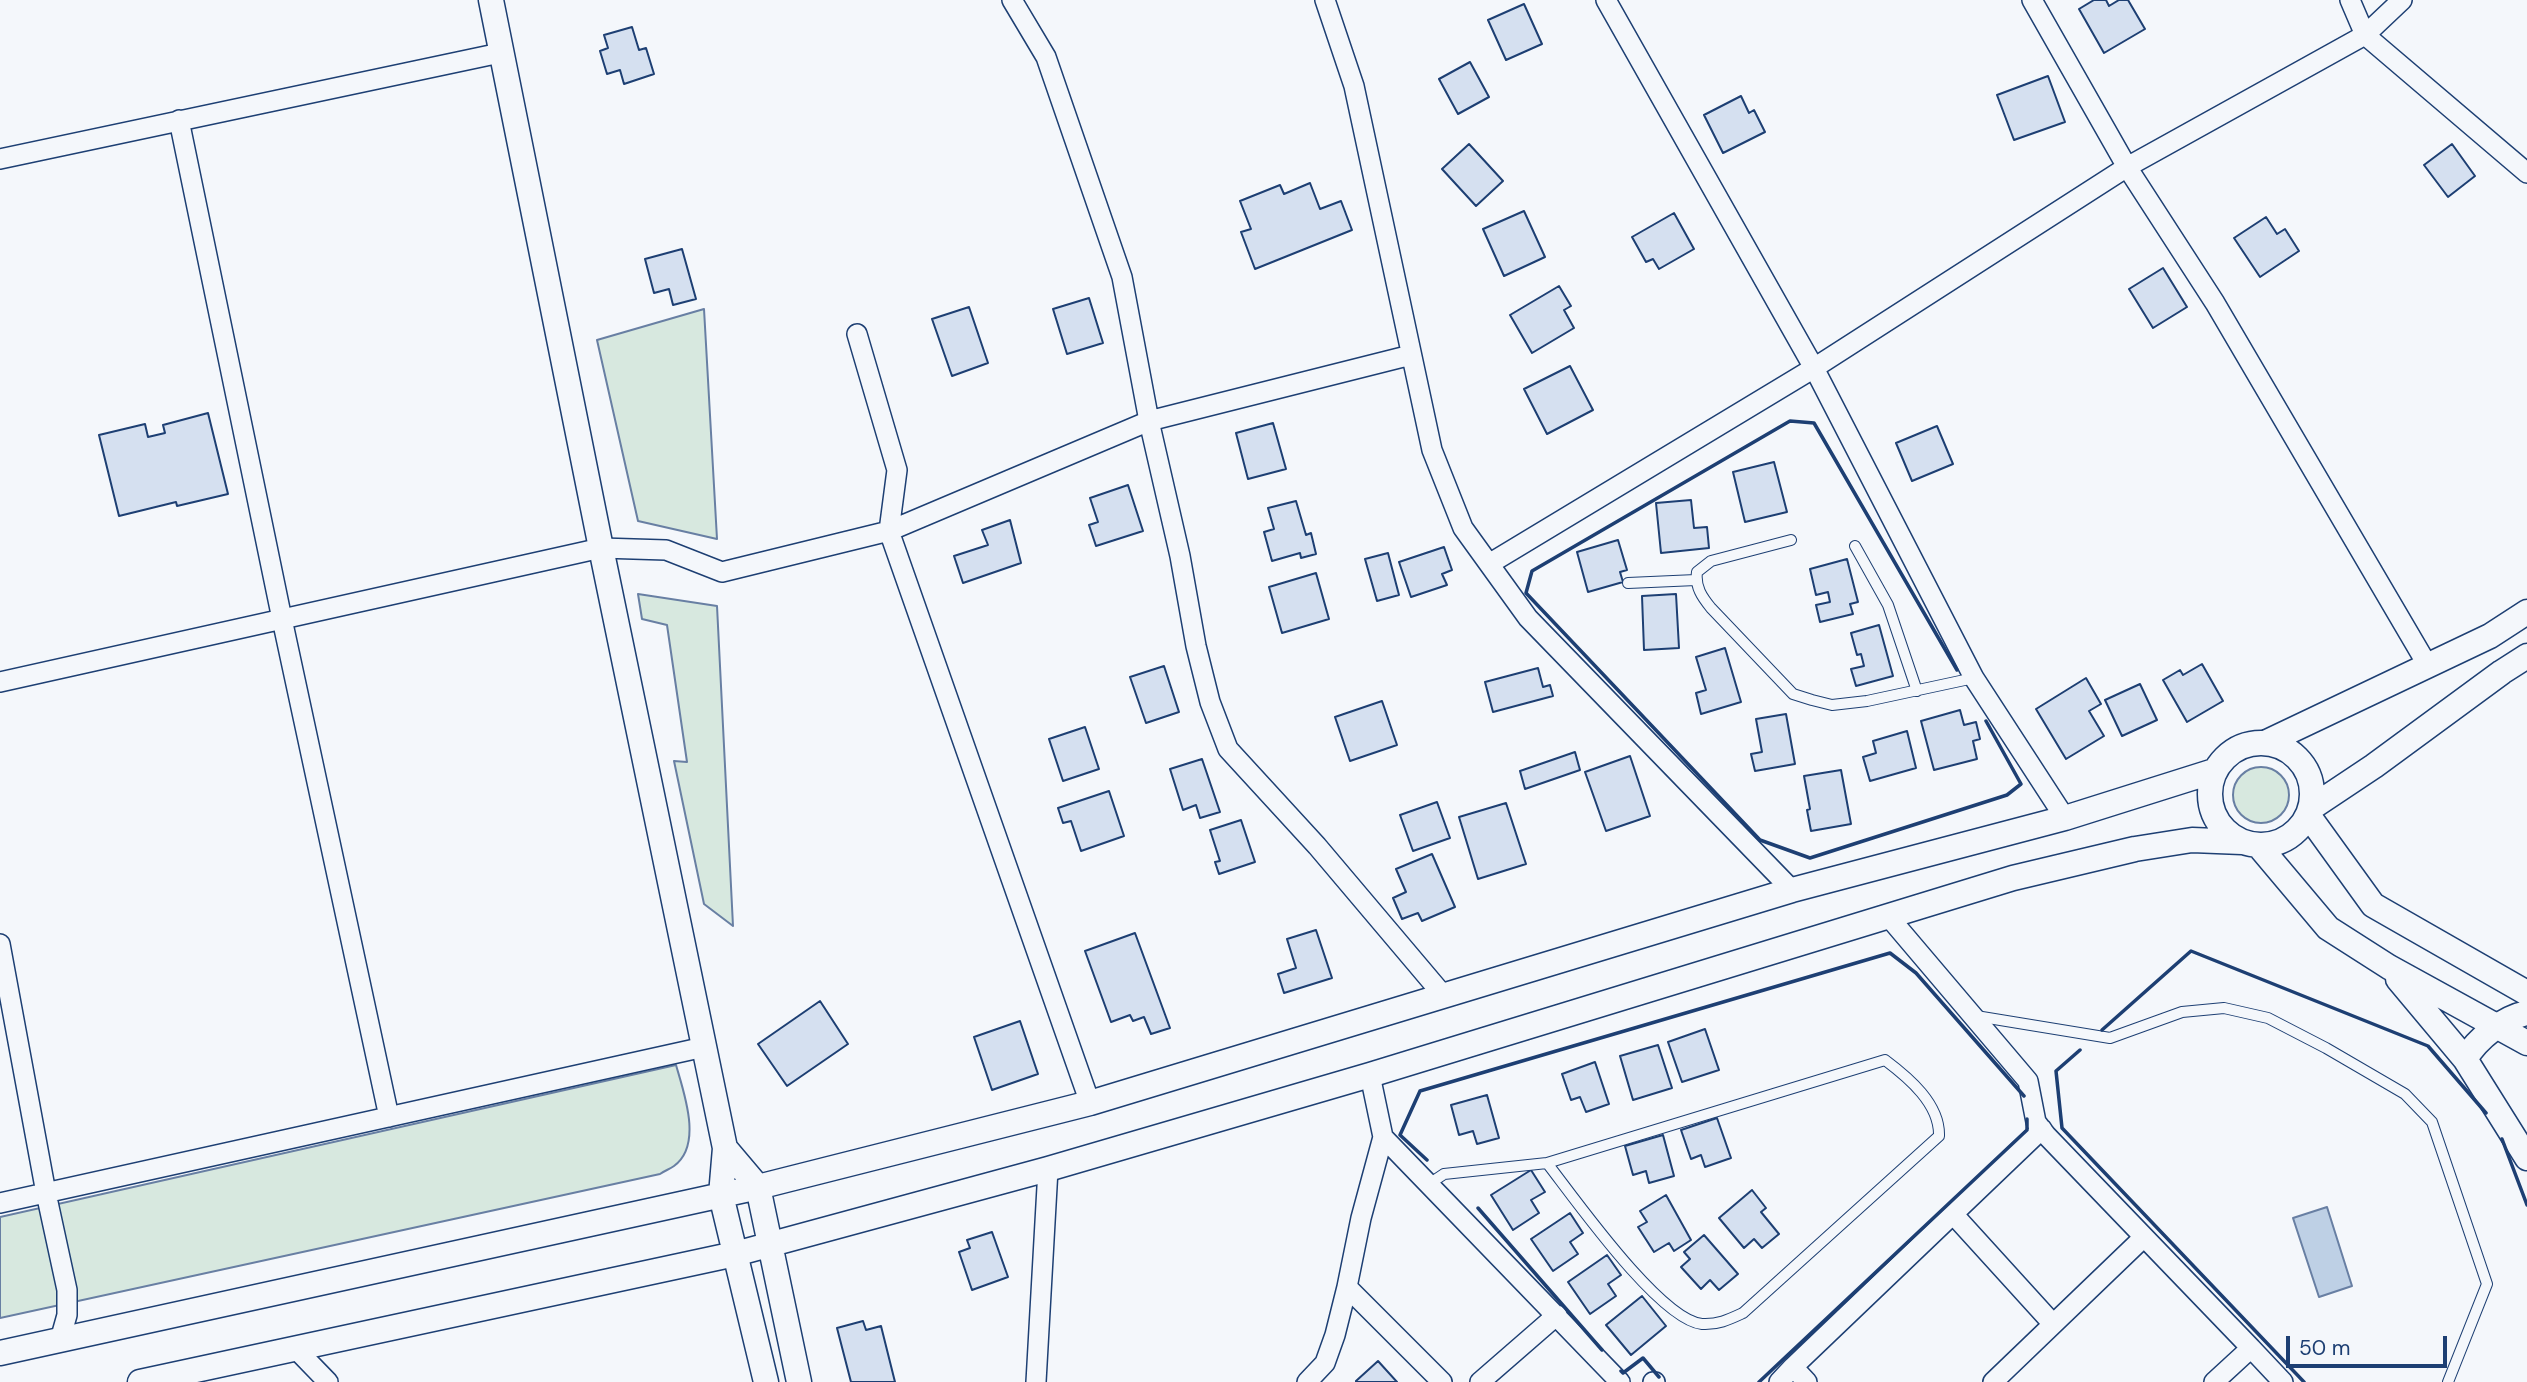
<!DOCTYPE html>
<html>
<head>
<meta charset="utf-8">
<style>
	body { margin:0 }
	#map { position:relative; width:2527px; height:1382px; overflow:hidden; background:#f4f7fb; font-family:"DM Sans",sans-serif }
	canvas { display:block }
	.scale { position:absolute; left:2286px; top:1336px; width:161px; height:32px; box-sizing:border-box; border:4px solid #1d3f73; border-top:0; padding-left:9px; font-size:21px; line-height:24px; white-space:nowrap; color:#1d3f73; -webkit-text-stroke:5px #f4f7fb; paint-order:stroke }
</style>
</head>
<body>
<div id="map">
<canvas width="2527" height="1382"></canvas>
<div class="scale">50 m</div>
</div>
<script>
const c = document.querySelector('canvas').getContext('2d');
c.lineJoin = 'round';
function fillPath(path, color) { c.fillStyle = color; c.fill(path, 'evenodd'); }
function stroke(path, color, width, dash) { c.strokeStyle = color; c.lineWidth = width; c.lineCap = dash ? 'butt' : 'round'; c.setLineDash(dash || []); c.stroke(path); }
const green = new Path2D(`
	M704 309 717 539 638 521 597 340Z
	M638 594 717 606 733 926 704 904 674 761 687 762 667 625 642 619Z
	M2233 795a28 28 0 1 1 56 0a28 28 0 1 1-56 0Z
	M676 1065C684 1093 703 1145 674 1166 670 1169 664 1171 660 1174L0 1318V1217Z`);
fillPath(green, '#d7e8df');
stroke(green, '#687fa3', 2);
const water = new Path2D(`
	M2327 1207 2352 1286 2319 1297 2293 1218Z`);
fillPath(water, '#bed0e5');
stroke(water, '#687fa3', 2);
const building = new Path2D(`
	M2094 0H2106L2109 6 2119 0H2128L2145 29 2104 53 2079 9Z
	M1524 4 1542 44 1506 60 1488 20Z
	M632 27 639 50 646 48 654 74 624 84 620 70 607 74 600 51 608 48 604 35Z
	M1470 62 1489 97 1458 114 1439 79Z
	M2048 76 2065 122 2014 140 1997 95Z
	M1741 96 1749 113 1754 110 1765 132 1723 153 1704 115Z
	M1469 144 1503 181 1476 206 1442 169Z
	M2452 144 2475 176 2448 197 2424 165Z
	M1310 183 1320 209 1341 201 1352 230 1255 269 1241 232 1251 229 1240 201 1280 185 1284 194Z
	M1524 211 1545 257 1504 276 1483 229Z
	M1674 213 1694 249 1659 269 1653 259 1646 262 1632 237Z
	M2266 217 2277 234 2285 229 2299 251 2260 277 2234 238Z
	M682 249 696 299 673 305 669 289 654 293 645 259Z
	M2163 268 2187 307 2153 328 2129 289Z
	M1559 286 1571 306 1564 310 1574 328 1532 353 1510 315Z
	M1089 298 1103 343 1067 354 1053 309Z
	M969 307 988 363 952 376 932 319Z
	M1570 366 1593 410 1547 434 1524 389Z
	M208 413 228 494 177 506 176 502 119 516 99 435 145 424 148 437 165 433 163 425Z
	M1273 423 1286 469 1248 479 1236 433Z
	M1937 426 1953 464 1912 481 1896 443Z
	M1774 462 1787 512 1745 522 1733 472Z
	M1128 485 1143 531 1096 546 1089 525 1098 522 1090 498Z
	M1691 500 1694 528 1707 527 1709 548 1661 553 1656 503Z
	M1296 501 1306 535 1311 533 1316 554 1301 558 1300 553 1272 561 1264 532 1274 529 1268 508Z
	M1010 520 1021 563 963 583 954 556 988 545 982 530Z
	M1618 540 1627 570 1620 572 1623 582 1588 592 1577 552Z
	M1444 547 1452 570 1442 574 1447 585 1411 597 1399 562Z
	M1388 553 1399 595 1377 601 1365 559Z
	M1847 559 1858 602 1850 604 1853 614 1820 622 1816 605 1830 602 1828 592 1816 595 1810 569Z
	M1316 573 1329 619 1282 633 1269 587Z
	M1676 594 1679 648 1644 650 1642 596Z
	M1879 625 1893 676 1856 686 1851 669 1864 666 1861 654 1857 655 1851 633Z
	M1725 648 1741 702 1701 714 1696 693 1706 690 1696 657Z
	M2202 664 2223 701 2187 722 2163 680 2180 670 2183 675Z
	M1164 666 1179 712 1146 723 1130 677Z
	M1538 668 1543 687 1550 685 1553 696 1493 712 1485 682Z
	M2086 678 2101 704 2089 711 2104 736 2066 759 2036 709Z
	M2140 684 2157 720 2122 736 2105 700Z
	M1382 701 1397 745 1350 761 1335 717Z
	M1960 710 1964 725 1976 722 1980 739 1973 741 1977 759 1934 770 1921 721Z
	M1786 714 1795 764 1755 771 1751 754 1762 752 1756 719Z
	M1085 727 1099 769 1063 781 1049 739Z
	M1907 731 1916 768 1870 781 1863 757 1876 753 1873 741Z
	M1575 752 1580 770 1525 789 1520 771Z
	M1630 756 1650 816 1606 831 1585 772Z
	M1202 759 1220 812 1200 818 1196 805 1183 810 1170 769Z
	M1841 770 1851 824 1811 831 1807 810 1810 809 1804 776Z
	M1109 791 1124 836 1081 851 1071 821 1063 823 1058 808Z
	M1437 802 1450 838 1413 851 1400 815Z
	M1506 803 1526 864 1478 879 1459 817Z
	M1241 820 1255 862 1219 874 1215 862 1220 861 1210 830Z
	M1432 854 1455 907 1422 921 1418 913 1402 919 1393 898 1406 892 1396 869Z
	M1316 930 1332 978 1284 993 1278 974 1296 968 1287 939Z
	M1135 933 1170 1028 1151 1034 1144 1017 1133 1021 1130 1015 1111 1022 1085 951Z
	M820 1001 848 1044 787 1086 758 1044Z
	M1020 1021 1038 1074 992 1090 974 1037Z
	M1705 1029 1719 1070 1682 1082 1668 1042Z
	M1658 1045 1672 1088 1633 1100 1620 1056Z
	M1595 1062 1609 1104 1586 1112 1580 1097 1571 1100 1562 1074Z
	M1487 1095 1499 1138 1477 1144 1473 1131 1459 1135 1451 1105Z
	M1717 1118 1731 1158 1705 1167 1701 1155 1691 1159 1681 1130Z
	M1663 1135 1674 1176 1649 1183 1646 1171 1633 1175 1625 1146Z
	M1531 1170 1545 1192 1531 1200 1539 1213 1513 1230 1491 1195Z
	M1752 1190 1766 1208 1761 1212 1779 1234 1762 1248 1754 1239 1744 1248 1719 1218Z
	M1666 1195 1691 1240 1674 1251 1669 1243 1654 1252 1638 1227 1647 1222 1640 1211Z
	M1570 1213 1583 1233 1570 1242 1578 1254 1553 1271 1531 1239Z
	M992 1232 1008 1277 972 1290 959 1252 970 1248 967 1240Z
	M1704 1235 1738 1274 1719 1290 1710 1280 1701 1289 1681 1267 1690 1259 1684 1252Z
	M1607 1255 1621 1275 1608 1284 1616 1296 1590 1314 1568 1282Z
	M1642 1296 1666 1326 1631 1355 1606 1325Z
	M863 1321 866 1330 881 1326 895 1382H851L837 1328Z
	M1378 1361 1397 1382H1356V1381Z`);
fillPath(building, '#d5e0f0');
stroke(building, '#1d3f73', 2);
const service = new Path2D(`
	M1791 540 1711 561 1697 572C1695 587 1702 597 1711 608L1793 694 1812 700 1832 705 1867 701 1974 678
	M1855 546 1888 605 1917 691
	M1628 583 1696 580
	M1976 1016 2110 1038 2182 1012 2224 1008 2268 1018 2326 1048 2405 1094 2432 1122 2487 1284 2448 1382
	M1429 1184 1444 1174 1547 1163 1885 1060C1909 1078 1940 1104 1939 1136L1743 1313C1730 1319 1718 1325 1702 1324 1660 1320 1575 1199 1547 1163`);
const minor = new Path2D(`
	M1012 0 1046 57 1122 277 1149 421 1180 556 1196 646 1210 702 1228 749 1317 846 1443 995
	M1325 0 1354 86 1432 450 1463 528 1528 618 1792 890
	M1606 0 1814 368 1974 678 2065 818
	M2032 0 2127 167 2215 303 2428 666
	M2350 0 2365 35 2527 173
	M179 120 282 619 389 1117
	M0 159 500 53
	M857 334 897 470 889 531 1090 1103
	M1489 564 1814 368 2127 167 2365 35 2402 0
	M0 682 601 548 666 550 722 572 889 531 1149 421 1411 355
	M1888 916 2028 1081 2036 1122 2046 1135 2251 1348 2214 1382
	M0 944 46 1193 67 1290V1315L60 1340
	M1383 1137 1620 1382
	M0 1203 704 1047
	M1953 1214 2053 1324
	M1347 1287 1361 1218 1383 1137 1370 1075
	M2251 1348 2283 1382
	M297 1350 328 1382
	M1793 1367 2042 1129
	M1036 1382 1048 1169
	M1307 1382 1325 1363 1335 1335 1347 1287 1442 1382
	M1480 1382 1557 1315
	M1653 1382H1655
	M1779 1382 1793 1367 1807 1382
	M1993 1382 2144 1237`);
const tertiary = new Path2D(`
	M491 0 601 548 725 1148 721 1195 766 1382
	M2267 742 2490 636 2527 612
	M2210 794a51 51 0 1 1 102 0a51 51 0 1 1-102 0Z
	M2311 808 2374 766 2502 672 2527 656
	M2308 815 2373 905 2527 993
	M2259 846 2328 928 2389 967 2527 1043
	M2398 979 2465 1059 2527 1158
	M2465 1059C2478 1038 2503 1018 2527 1013
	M725 1148 758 1187 799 1382
	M0 1353 754 1188 1090 1103 1792 890 2065 818 2214 771
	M140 1382 735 1254 1048 1169 1370 1075 2013 878 2135 849 2192 840 2242 842`);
stroke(service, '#1d3f73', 12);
stroke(minor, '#1d3f73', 22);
stroke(tertiary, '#1d3f73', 27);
stroke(service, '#f4f7fb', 10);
stroke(minor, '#f4f7fb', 19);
stroke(tertiary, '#f4f7fb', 24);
stroke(new Path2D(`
	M1957 670 1814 423 1790 421 1532 571 1526 593 1760 840 1810 858 2007 795 2021 784 1986 721
	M2102 1030 2191 951 2428 1046 2486 1113
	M2080 1050 2056 1071 2062 1128 2304 1382
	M2502 1139 2527 1205
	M1427 1160 1400 1135 1420 1091 1890 953 1916 973 2024 1096
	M1478 1208 1602 1350
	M1621 1371 1623 1373 1643 1358 1659 1377
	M1759 1382 2027 1130V1119`), '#1d3f73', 3.5);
</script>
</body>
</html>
